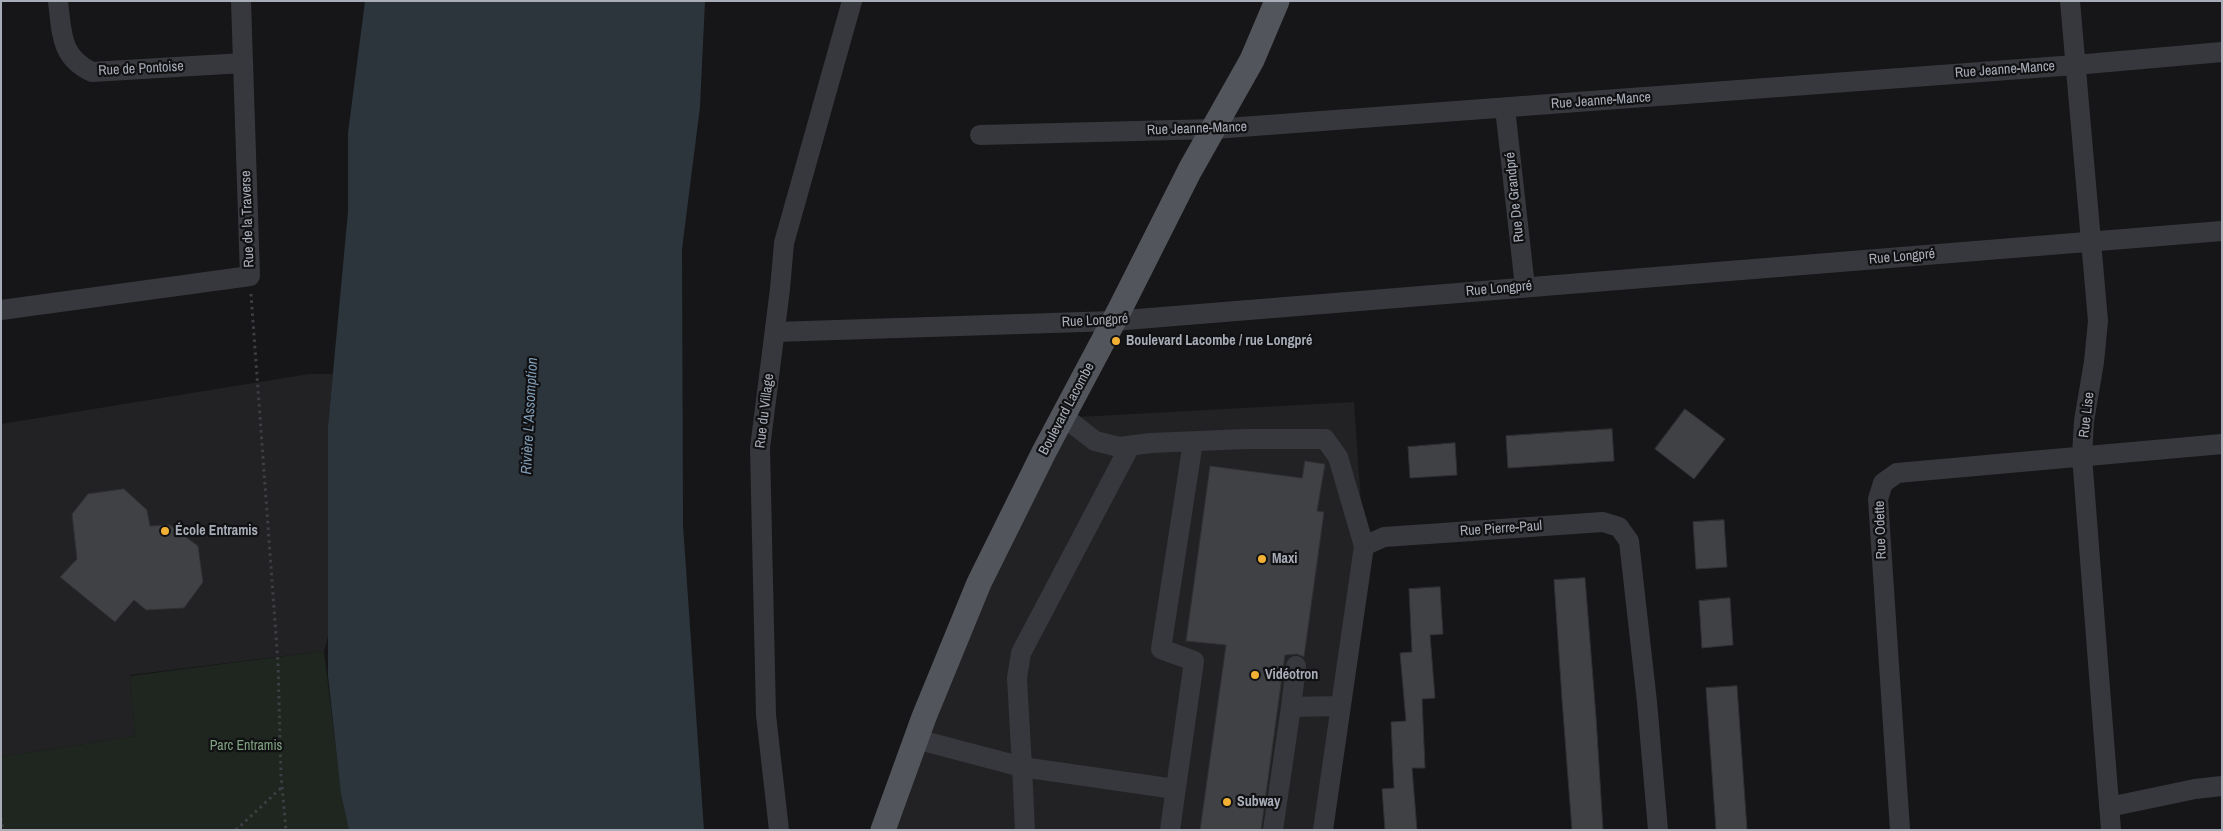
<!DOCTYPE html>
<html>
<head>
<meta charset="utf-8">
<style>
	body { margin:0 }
	#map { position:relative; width:2223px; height:831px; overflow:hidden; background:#161618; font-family:"Archivo Narrow",sans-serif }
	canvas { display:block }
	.frame { position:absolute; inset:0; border:2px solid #a8adb8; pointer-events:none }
</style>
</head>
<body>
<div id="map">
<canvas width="2223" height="831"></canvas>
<div class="frame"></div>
</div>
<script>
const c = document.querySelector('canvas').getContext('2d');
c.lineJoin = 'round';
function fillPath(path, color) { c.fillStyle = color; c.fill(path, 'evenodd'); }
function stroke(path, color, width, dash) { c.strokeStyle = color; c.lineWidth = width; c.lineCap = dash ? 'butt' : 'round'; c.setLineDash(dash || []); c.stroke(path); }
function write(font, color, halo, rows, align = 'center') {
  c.font = font + ' "Archivo Narrow",sans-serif'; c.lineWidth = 4.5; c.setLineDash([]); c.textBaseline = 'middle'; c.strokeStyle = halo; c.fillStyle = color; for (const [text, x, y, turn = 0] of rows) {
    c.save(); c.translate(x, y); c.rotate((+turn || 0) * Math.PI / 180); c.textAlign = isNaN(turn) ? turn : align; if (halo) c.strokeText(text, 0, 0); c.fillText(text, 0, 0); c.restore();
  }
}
fillPath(new Path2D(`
	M309 374H333L328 426V636L324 651 130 675 135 736 1 757V424Z
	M1354 402 1364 546 1323 830H883L1063 416 1078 417Z`), '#222225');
fillPath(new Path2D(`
	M324 651 341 791 349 830H1V757L135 736 130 676Z`), '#1e261f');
fillPath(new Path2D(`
	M365 1H705L700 107 682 249 683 525 704 830H349L341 794 328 676V426L348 212V133Z`), '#2c353c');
const building = new Path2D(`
	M1685 409 1725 439 1694 479 1655 449Z
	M1612 429 1614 461 1508 468 1506 436Z
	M1455 443 1457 475 1410 478 1408 447Z
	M1305 461 1325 464 1317 511 1324 512 1304 657 1297 654 1285 655 1261 830H1200L1226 645 1186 641 1210 466 1302 478Z
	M124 489 147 510 150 526 170 525 198 546 203 582 184 608 146 610 134 600 115 622 60 577 77 559 72 514 88 494Z
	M1724 520 1727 567 1696 569 1693 522Z
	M1585 578 1596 717 1603 830H1572L1562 699 1554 580Z
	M1440 587 1443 634 1430 635 1435 698 1422 699 1425 768H1412L1417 830H1385L1382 789 1394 788 1391 722 1406 721 1400 653 1412 652 1409 589Z
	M1730 598 1733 645 1702 648 1699 601Z
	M1737 686 1747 830H1716L1706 688Z`);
fillPath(building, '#404145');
stroke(building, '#303034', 1);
stroke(new Path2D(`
	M251 294 278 663 281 776 286 830
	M1 818 3 830
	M236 830 281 788`), '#3d3f44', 3, [2.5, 4]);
stroke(new Path2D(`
	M58 1C62 33 60 57 92 72L243 63
	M2070 1 2098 321 2094 362 2084 421 2082 456 2111 830
	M1505 108 1525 287
	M980 135 1214 129 2075 65 2222 52
	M1 310 250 276 241 1
	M775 332 1113 321 2222 231
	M1063 416 1095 441 1119 447 1151 443 1246 439H1325L1338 457 1364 546
	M1130 446 1021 653 1017 678 1022 767 1175 789
	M1291 707 1296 666
	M916 739 1022 767 1025 830
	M2109 807 2195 789 2222 786
	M779 830 766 715 760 448 780 289 784 243 852 1
	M1170 830 1194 661 1161 649 1193 442
	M1273 830 1291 707 1341 706
	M1323 830 1364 546 1384 537 1603 522 1619 527 1629 541 1647 702 1658 830
	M1900 830 1878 499 1883 483 1897 473 2222 444`), '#37383d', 20);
stroke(new Path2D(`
	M883 830 924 717 979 583 1044 452 1119 311 1190 170 1252 60 1277 1`), '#53555c', 25);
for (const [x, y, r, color] of [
	[1116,341,5,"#f2b134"],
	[165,531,5,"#f2b134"],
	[1262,559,5,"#f2b134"],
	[1255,675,5,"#f2b134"],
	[1227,802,5,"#f2b134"]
]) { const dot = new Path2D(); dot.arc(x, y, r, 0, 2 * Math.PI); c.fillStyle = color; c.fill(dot); stroke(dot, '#111113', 2); }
write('14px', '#a8adb8', '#111113', [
	["Rue de Pontoise",141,69,-3],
	["Rue Jeanne-Mance",2005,70,-4],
	["Rue Jeanne-Mance",1601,101,-4],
	["Rue Jeanne-Mance",1197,129,-2],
	["Rue De Grandpré",1515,197,-96],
	["Rue de la Traverse",248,219,-92],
	["Rue Longpré",1902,257,-5],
	["Rue Longpré",1499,289,-5],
	["Rue Longpré",1095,321,-3],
	["Boulevard Lacombe",1067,409,-62],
	["Rue du Village",765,411,-83],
	["Rue Lise",2087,415,-83],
	["Rue Pierre-Paul",1501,529,-4],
	["Rue Odette",1881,530,-92]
]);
write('bold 14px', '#a8adb8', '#111113', [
	["Boulevard Lacombe / rue Longpré",1126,341],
	["École Entramis",175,531],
	["Maxi",1272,559],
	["Vidéotron",1265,675],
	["Subway",1237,802]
], 'left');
write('14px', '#7fa381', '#111113', [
	["Parc Entramis",246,746]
]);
write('italic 15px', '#7f9bb3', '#111113', [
	["Rivière L'Assomption",530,416,-87]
]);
</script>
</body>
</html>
